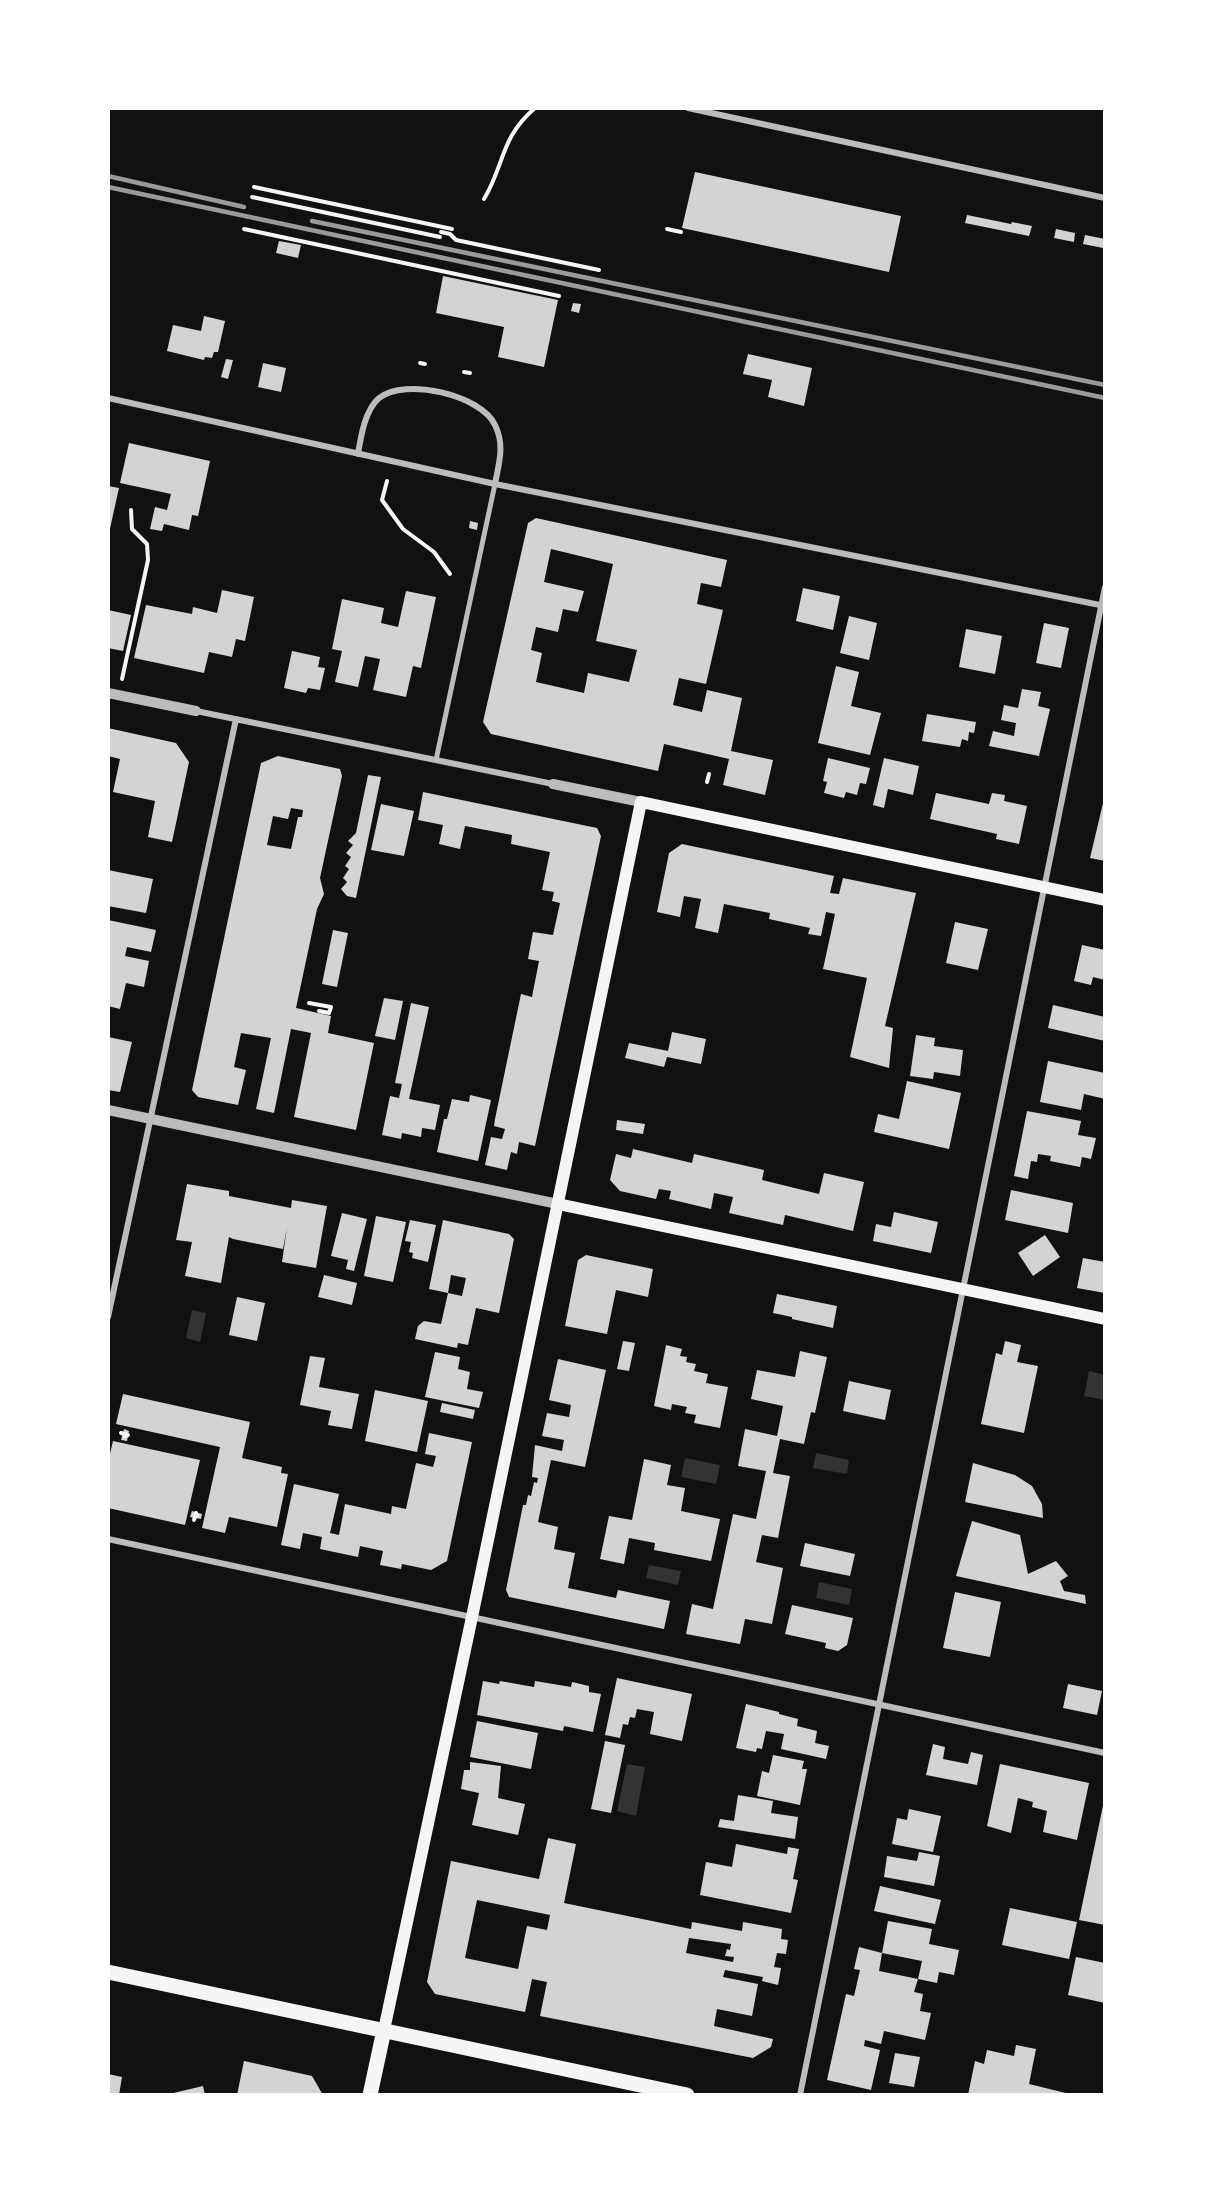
<!DOCTYPE html>
<html>
<head>
<meta charset="utf-8">
<style>
	body { margin:0 }
	#map { position:relative; width:1213px; height:2203px; overflow:hidden; background:#111; font-family:Mulish,sans-serif }
	canvas { display:block }
	.frame { position:absolute; inset:0; border:110px solid #fff; pointer-events:none }
</style>
</head>
<body>
<div id="map">
<canvas width="1213" height="2203"></canvas>
<div class="frame"></div>
</div>
<script>
const c = document.querySelector('canvas').getContext('2d');
c.lineJoin = 'round';
function fillPath(path, color) { c.fillStyle = color; c.fill(path, 'evenodd'); }
function stroke(path, color, width, dash) { c.strokeStyle = color; c.lineWidth = width; c.lineCap = dash ? 'butt' : 'round'; c.setLineDash(dash || []); c.stroke(path); }
fillPath(new Path2D(`
	M192 1310 206 1313 200 1342 186 1338Z
	M1089 1371 1105 1375V1400L1084 1396Z
	M816 1453 849 1460 847 1474 813 1468Z
	M685 1458 720 1465 716 1484 681 1477Z
	M649 1565 681 1571 678 1585 646 1578Z
	M819 1582 852 1589 849 1605 816 1598Z
	M627 1764 645 1767 636 1816 617 1811Z`), '#333');
fillPath(new Path2D(`
	M695 172 901 216 889 272 682 228Z
	M967 215 1011 224 1012 222 1032 226 1029 236 965 223Z
	M1056 229 1075 233 1074 242 1054 238Z
	M1085 235 1105 239 1103 248 1083 244Z
	M279 241 301 245 298 258 276 253Z
	M443 276 558 300 544 367 498 357 504 327 436 313Z
	M573 303 581 304 579 313 571 311Z
	M204 316 225 321 218 352H214L212 358 205 357 204 360 167 351 173 325 201 331Z
	M748 354 812 368 804 406 768 397 772 380 743 374Z
	M226 359 233 360 228 379 221 377Z
	M263 363 286 368 281 392 258 387Z
	M129 443 210 461 198 516 192 515 189 530 164 524 162 531 150 529 155 507 167 510 171 494 120 483Z
	M108 486 119 488 109 533H108Z
	M536 518 727 560 721 587 701 583 697 604 723 610 706 684 679 678 673 705 702 712 707 690 742 698 731 751 773 760 765 795 723 785 729 759 664 744 658 771 491 734 483 722 528 523ZM551 549 613 564 596 641 637 650 629 682 588 673 584 693 536 682 542 653 531 650 536 627 558 632 563 609 578 612 584 591 544 582Z
	M470 521 478 523 477 530 469 528Z
	M803 588 840 596 833 630 796 621Z
	M222 590 254 597 245 641 236 639 232 657 209 652 204 673 134 658 146 605 192 614 193 607 217 613Z
	M406 591 436 597 421 668 413 666 406 697 373 690 380 659 365 656 358 687 335 682 342 651 332 649 342 599 384 608 381 623 398 627Z
	M108 610 131 615 123 651 108 648Z
	M849 616 877 623 869 660 840 653Z
	M1044 623 1069 628 1061 668 1036 663Z
	M966 629 1002 636 995 674 959 667Z
	M292 651 320 657 318 667 325 668 320 690 308 688 306 693 284 688Z
	M836 666 859 672 851 706 881 713 870 755 818 743Z
	M1022 689 1041 692 1038 706 1050 709 1039 756 989 746 993 731 1014 736 1016 723 1001 720 1004 705 1018 708Z
	M927 714 976 722 974 733 969 732 968 741 962 739 960 747 922 741Z
	M108 728 176 743 189 762 172 842 148 837 155 801 113 792 120 759 108 756Z
	M278 756 340 769 342 776 320 878 324 894 317 909 296 1008 331 1016 328 1033 374 1043 356 1130 294 1117 311 1033 291 1029 274 1113 256 1109 271 1038 241 1033 234 1067 246 1070 238 1105 198 1097 192 1090 261 763ZM291 808 303 810 302 817H298L291 849 267 845 273 816 288 819Z
	M828 758 870 768 866 784 860 783 857 795 846 792 844 798 824 793 827 782 823 781Z
	M884 758 919 766 913 795 888 789 884 808 873 805Z
	M368 775 381 777 356 898 347 896 341 889 347 882 343 878 349 869 345 866 351 857 346 853 353 845 348 841 356 833Z
	M423 792 597 828 601 836 535 1146 519 1142 517 1154 511 1152 507 1170 485 1165 491 1137 502 1139 505 1129 494 1126 495 1119 521 994 532 997 539 961 528 959 533 932 553 935 560 903 552 901 554 892 542 890 550 852 511 844 512 835 465 826 460 849 439 844 443 825 418 820Z
	M936 793 989 804 992 793 1005 795 1004 801 1027 806 1019 844 996 839 997 834 930 819Z
	M1104 799H1105V861L1090 858Z
	M381 804 414 811 404 856 371 850Z
	M682 844 834 876 830 893 839 894 843 878 916 893 885 1026 893 1028 889 1068 850 1057 867 978 823 969 835 914 826 912 821 936 808 934 810 928 769 919 770 913 724 904 718 933 695 928 701 899 684 896 680 917 657 912 669 853Z
	M108 870 153 879 146 913 108 906Z
	M108 920 156 930 151 952 127 947 125 956 149 961 144 987 126 983 120 1009 108 1006Z
	M955 922 988 929 978 970 946 963Z
	M333 930 348 933 337 987 322 984Z
	M1082 945 1105 950V980L1093 977 1091 985 1074 981Z
	M384 998 403 1001 395 1040 375 1036Z
	M411 1003 429 1007 409 1099 440 1105 435 1130 422 1128 421 1137 402 1133 401 1139 382 1135 390 1096 399 1098 402 1084 395 1083Z
	M1053 1005 1105 1017V1041L1048 1028Z
	M672 1032 706 1039 701 1064 667 1057 664 1067 625 1058 629 1043 668 1051Z
	M916 1035 935 1038 934 1046 963 1050 960 1076 934 1072 933 1079 910 1076Z
	M108 1037 132 1042 120 1092 108 1090Z
	M1048 1061 1105 1073V1099L1084 1094 1081 1110 1040 1102Z
	M907 1081 961 1093 949 1149 874 1132 878 1114 899 1119Z
	M470 1095 491 1100 478 1161 437 1152 444 1119H447L452 1099 469 1102Z
	M1027 1111 1081 1121 1078 1135 1096 1138 1091 1159 1082 1157 1080 1167 1050 1161 1051 1156 1038 1154 1037 1162 1031 1161 1028 1179 1014 1176Z
	M617 1120 645 1124 643 1134 616 1130Z
	M633 1149 692 1163 694 1154 764 1170 762 1180 819 1194 824 1173 864 1182 853 1231 785 1215 783 1225 729 1213 733 1197 714 1193 711 1209 669 1199 671 1191 659 1189 656 1199 620 1191 610 1180 616 1154 631 1158Z
	M187 1184 229 1191V1196L291 1208 292 1200 327 1206 316 1268 282 1262 287 1227 283 1249 233 1239 229 1237 221 1283 185 1276 192 1242 176 1240Z
	M1011 1190 1073 1203 1068 1233 1005 1220Z
	M894 1212 938 1222 931 1253 873 1241 876 1224 891 1227Z
	M342 1213 367 1219 354 1271 346 1269 348 1260 331 1256Z
	M376 1216 406 1222 393 1282 364 1276Z
	M410 1220 436 1225 428 1262 412 1258 413 1253 409 1252 411 1242 405 1241Z
	M443 1220 509 1234 514 1239 499 1313 476 1308 468 1345 458 1343 457 1348 415 1339 418 1326 424 1321 441 1324 448 1293 429 1289ZM451 1275 466 1278 462 1296 448 1293Z
	M1045 1235 1060 1257 1033 1276 1018 1253Z
	M586 1255 653 1269 648 1297 616 1290 607 1334 565 1326 578 1260Z
	M1083 1258 1105 1262V1293L1077 1288Z
	M324 1275 357 1283 352 1305 318 1297Z
	M777 1294 837 1306 833 1328 792 1319V1317L773 1313Z
	M237 1297 265 1303 257 1341 229 1335Z
	M623 1341 635 1343 629 1371 617 1369Z
	M1005 1341 1021 1345 1017 1362 1038 1366 1024 1433 981 1424 996 1353 1002 1355Z
	M666 1345 682 1349 680 1356 687 1357 686 1362 696 1364 694 1371 708 1374 706 1383 728 1387 720 1428 694 1423 696 1415 685 1413 687 1407 672 1404 671 1410 654 1406Z
	M800 1351 827 1357 815 1413 811 1412 804 1444 780 1439 773 1473 790 1476 778 1538 762 1535 756 1562 783 1568 772 1624 745 1619 740 1644 686 1634 692 1604 713 1609 733 1514 756 1519 766 1471 738 1466 745 1429 777 1436 783 1406 751 1399 757 1370 795 1377Z
	M435 1352 460 1357 458 1369 470 1372 467 1389 483 1392 479 1408 425 1397Z
	M310 1356 325 1358 319 1387 359 1394 352 1429 328 1425 331 1411 300 1405Z
	M558 1359 606 1370 585 1467 551 1460 538 1522 558 1527 554 1549 575 1553 568 1588 616 1598 618 1590 670 1601 664 1629 509 1597 506 1590 523 1505H526L528 1495 531 1496 534 1482 537 1483 538 1478 532 1477 535 1445 562 1451 564 1440 542 1436 547 1413 569 1417 571 1405 549 1400Z
	M849 1381 891 1390 885 1420 843 1411Z
	M375 1390 428 1401 417 1452 365 1441Z
	M123 1394 250 1422 242 1458 282 1467 281 1473 288 1474 277 1527 229 1517 225 1533 202 1528 220 1447 116 1424Z
	M442 1403 475 1410 473 1419 440 1412Z
	M124 1429 129 1431 127 1441 121 1440Z
	M429 1433 472 1442 447 1561 431 1570 402 1564 401 1569 380 1565 383 1551 360 1546 358 1557 320 1549 322 1537 303 1533 300 1549 281 1545 294 1484 339 1494 330 1533 339 1535 345 1504 391 1514 392 1506 406 1509 416 1463 433 1467 436 1456 425 1454Z
	M113 1441 200 1460 185 1525 108 1508V1462Z
	M644 1459 671 1465 667 1485 685 1488 681 1511 720 1519 711 1561 654 1550 655 1543 629 1538 624 1564 600 1559 609 1516 632 1520Z
	M973 1463 1015 1475 1032 1486 1042 1504 1043 1518 965 1502Z
	M192 1511 202 1514 201 1519 190 1517Z
	M972 1521 1020 1535 1028 1574 1056 1561 1068 1576 1060 1581 1064 1591 1085 1595 1086 1604 956 1576Z
	M805 1543 855 1554 850 1576 800 1566Z
	M955 1592 1001 1602 990 1657 943 1648Z
	M792 1605 853 1618 847 1645 838 1651 825 1648 826 1643 785 1634Z
	M617 1678 692 1694 682 1741 650 1734 654 1712 637 1709 635 1718 630 1717 628 1725 623 1724 620 1738 605 1735Z
	M483 1681 499 1684 500 1681 534 1687 535 1681 571 1687 572 1682 589 1686V1692L601 1694 593 1732 564 1726 563 1731 477 1715Z
	M1068 1684 1102 1691 1097 1715 1063 1708Z
	M746 1704 779 1712V1714L798 1719 797 1726 817 1731 815 1743 829 1746 826 1759 781 1749 784 1734 766 1731 762 1749 757 1748 756 1752 736 1748Z
	M477 1721 538 1733 531 1769 470 1757Z
	M605 1741 625 1745 611 1813 591 1809Z
	M933 1744 945 1747 943 1759 968 1764 971 1752 983 1755 977 1785 926 1775Z
	M773 1755 804 1761 802 1769H807L800 1805 757 1796 762 1771 769 1773Z
	M470 1762 501 1766 498 1798 525 1804 518 1835 472 1825 479 1793 461 1789 464 1770H470Z
	M1000 1764 1089 1783 1077 1840 1043 1832 1047 1811 1032 1807 1033 1802 1018 1798 1011 1833 987 1826Z
	M738 1795 773 1801 771 1813 798 1817 795 1839 718 1827 720 1819 734 1821Z
	M1104 1801 1105 1802V1925L1079 1920Z
	M909 1809 941 1816 933 1852 892 1844 897 1818 907 1820Z
	M548 1838 576 1844 564 1903 691 1929 692 1922 742 1931 743 1922 782 1929 781 1939 788 1940 786 1954 777 1953 774 1967 781 1968 778 1985 762 1981 763 1977 725 1970 723 1977 758 1984 752 2016 717 2009 714 2026 773 2039 771 2047 753 2058 540 2016 547 1982 532 1979 525 2012 435 1994 427 1982 451 1861 539 1879ZM477 1900 550 1915 547 1930 527 1926 518 1969 465 1958ZM689 1938 731 1944 730 1950 727 1949 725 1956 734 1957 733 1962 686 1953Z
	M736 1844 787 1854 788 1847 799 1849 793 1879 798 1880 791 1913 700 1895 706 1862 732 1867Z
	M919 1852 940 1856 934 1886 884 1877 887 1856 917 1861Z
	M880 1886 941 1900 935 1924 874 1911Z
	M1010 1908 1077 1922 1069 1959 1002 1945Z
	M888 1921 932 1929 929 1944 959 1950 954 1975 939 1972 937 1983 918 1979 922 1961 882 1953Z
	M859 1947 882 1953 879 1971 918 1979 914 1992 923 1994 920 2011 931 2013 925 2040 884 2031 881 2044 865 2040 864 2046 880 2050 871 2090 827 2080 846 1994 854 1996 860 1970 854 1969Z
	M1076 1957 1105 1963V2003L1068 1995Z
	M1016 2045 1036 2049 1029 2084 1074 2095H968L975 2061 984 2064 987 2050 1014 2056Z
	M895 2053 920 2057 914 2087 889 2083Z
	M244 2061 312 2076 323 2095H237Z
	M108 2074 122 2077 119 2095H108Z
	M203 2086 205 2095H169V2094Z`), '#d3d3d3');
stroke(new Path2D(`
	M254 187 452 229
	M252 197 440 237
	M484 199C505 164 500 138 535 108
	M244 229 559 296
	M667 229 681 232
	M441 232 450 234 456 240 599 270
	M420 363 425 364
	M464 372 470 373
	M387 481 382 500 403 529 434 552 450 574
	M122 679 148 560 147 544 132 529 131 510
	M707 782 709 774
	M309 1003 331 1007 329 1013 319 1011
	M121 1433 128 1435 125 1436
	M194 1520 196 1513 197 1516`), '#f5f5f5', 4);
stroke(new Path2D(`
	M436 760 495 484`), '#bcbcbc', 5);
stroke(new Path2D(`
	M688 108 1105 198
	M108 398 495 484 1100 605
	M358 454C361 436 365 410 379 398 405 377 481 395 495 425 505 445 499 463 495 484
	M196 711 553 784
	M108 1317 236 719
	M108 1539 1105 1753
	M800 2095 1105 587`), '#bcbcbc', 6);
stroke(new Path2D(`
	M108 693 196 711
	M553 784 641 802
	M108 1110 558 1204`), '#bcbcbc', 10);
stroke(new Path2D(`
	M558 1204 1105 1319
	M384 2030 472 1617 641 802 1105 900`), '#f5f5f5', 12);
stroke(new Path2D(`
	M108 1972 687 2095
	M370 2095 384 2030`), '#f5f5f5', 15);
stroke(new Path2D(`
	M108 176 244 207
	M108 187 1105 398
	M312 221 1105 385`), '#9a9a9a', 4.5);
</script>
</body>
</html>
